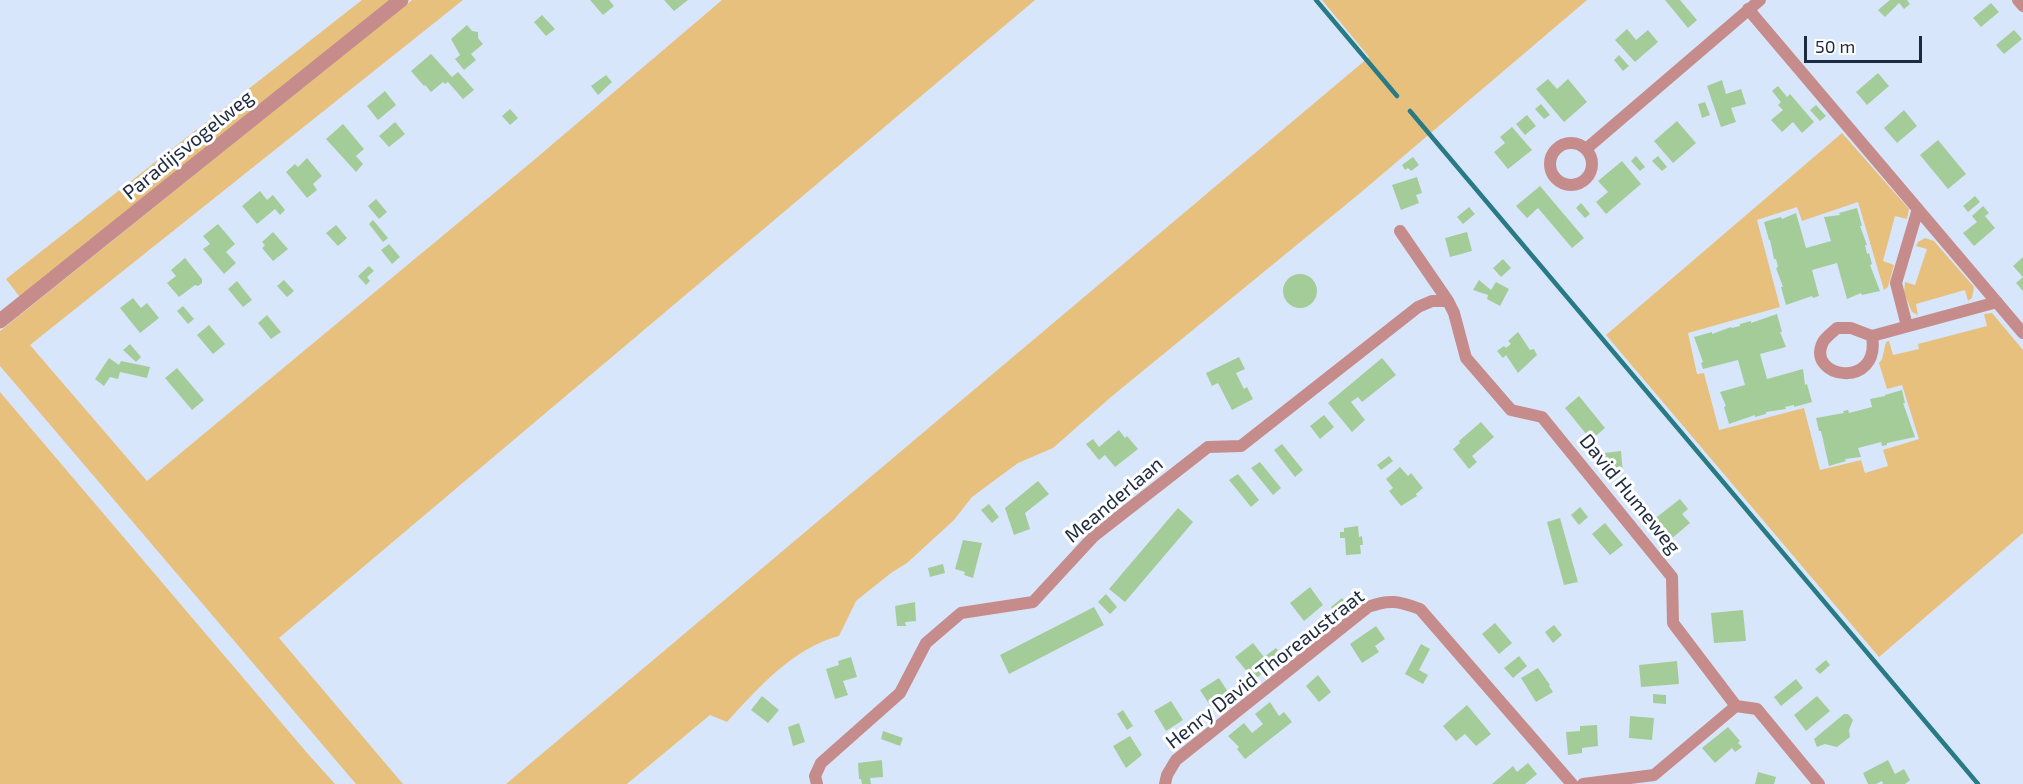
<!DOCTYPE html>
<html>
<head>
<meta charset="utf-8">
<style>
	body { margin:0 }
	#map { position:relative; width:2023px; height:784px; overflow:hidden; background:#d8e6fc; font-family:"Exo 2",sans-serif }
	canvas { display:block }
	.scale { position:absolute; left:1804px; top:36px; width:118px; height:27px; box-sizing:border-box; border:3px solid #1e2a3f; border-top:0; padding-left:8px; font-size:18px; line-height:21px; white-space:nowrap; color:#1e2a3f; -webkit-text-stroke:4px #fff; paint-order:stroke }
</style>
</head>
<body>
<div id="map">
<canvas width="2023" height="784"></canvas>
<div class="scale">50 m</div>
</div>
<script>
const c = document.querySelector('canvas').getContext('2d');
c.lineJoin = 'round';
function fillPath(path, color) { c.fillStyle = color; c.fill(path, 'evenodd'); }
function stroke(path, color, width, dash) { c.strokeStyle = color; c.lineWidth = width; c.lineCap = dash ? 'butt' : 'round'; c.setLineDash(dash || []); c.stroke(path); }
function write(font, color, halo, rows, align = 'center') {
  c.font = font + ' "Exo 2",sans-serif'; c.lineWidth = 6; c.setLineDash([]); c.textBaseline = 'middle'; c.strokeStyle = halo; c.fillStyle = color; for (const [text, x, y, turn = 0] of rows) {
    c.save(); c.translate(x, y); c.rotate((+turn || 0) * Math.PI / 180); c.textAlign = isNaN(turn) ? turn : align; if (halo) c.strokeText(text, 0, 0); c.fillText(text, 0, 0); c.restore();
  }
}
fillPath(new Path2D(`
	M362 0H394L22 300 6 279Z
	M412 0H463L30 345 147 481 534 160 722 0H1035L279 638 403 784H356L0 366V331Z
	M1322 0H1587L1359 194 1111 397 1053 448 1018 463 972 497 954 520 907 563 891 573 856 601 839 636C793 648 758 688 727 722L710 715 627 784H506L1369 57Z
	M1842 133 1909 209 1907 219 1895 216 1883 261 1894 265 1888 287 1884 290 1858 202 1802 221 1797 207 1757 220 1780 307 1688 333 1697 374 1704 373 1719 430 1804 408 1820 470 1861 460 1865 473 1888 466 1883 450 1919 439 1902 385 1887 389 1879 363 1882 359 1886 342 1889 341 1893 355 1919 349 1918 344 1987 326 1984 314 1992 313 2023 350V533L1879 657 1606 335Z
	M1925 238 1934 241 1974 287 1972 298 1968 301 1965 290 1916 304 1918 315 1912 312 1904 293 1905 282 1915 285 1927 249 1916 246 1918 242Z
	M0 392 308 754 335 784H0Z`), '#e7c07e');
stroke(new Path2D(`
	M1316 0 1397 96
	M1410 111 1978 784`), '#287a85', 4.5);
fillPath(new Path2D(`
	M590 0H609L614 6 603 15Z
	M664 0H688L674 11Z
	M1665 0H1680L1697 20 1688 28Z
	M1890 0H1907L1910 4 1904 9 1899 3 1885 17 1878 10Z
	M1991 3 1999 12 1981 27 1973 18Z
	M542 15 555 29 546 36 534 22Z
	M467 25 472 31 478 32V38L483 44 471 54 476 60 464 70 455 59 460 55 451 39Z
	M1627 29 1636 40 1648 30 1658 42 1635 62 1615 40Z
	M2014 30 2022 39 2004 54 1996 45Z
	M431 54 452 77 458 72 474 90 463 99 448 82 445 84 443 82 431 92 425 85 424 86 411 71Z
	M1619 55 1629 66 1623 71 1614 60Z
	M1878 73 1889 86 1867 105 1856 92Z
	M606 75 612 82 598 95 591 86Z
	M1548 79 1557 89 1568 79 1587 102 1564 122 1536 89Z
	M1722 80 1726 94 1741 89 1746 104 1731 108 1736 122 1721 127 1707 86Z
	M1778 86 1787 97 1790 94 1814 122 1802 133 1793 122 1782 132 1771 120 1783 110 1778 105 1781 102 1772 91Z
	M385 91 396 105 378 120 367 106Z
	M1705 102 1710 115 1702 118 1698 104Z
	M1541 104 1550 115 1544 119 1535 109Z
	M1816 105 1826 116 1820 121 1810 110Z
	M510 109 518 118 510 125 502 116Z
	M1904 110 1917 126 1897 143 1884 128Z
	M1527 115 1536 126 1525 135 1516 124Z
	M1677 121 1696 143 1673 163 1654 141Z
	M395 122 405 134 389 147 379 136Z
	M343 124 364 149 356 156 363 164 356 172 326 139Z
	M1512 127 1532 150 1508 169 1494 152 1505 143 1500 137Z
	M1938 140 1966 174 1948 189 1920 155Z
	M1636 156 1645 167 1640 171 1631 161Z
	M1658 156 1667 167 1662 171 1652 161Z
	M1413 157 1419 165 1411 171 1408 168 1405 170 1402 165Z
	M307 158 322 176 313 184 317 190 307 198 286 172 295 164 298 167Z
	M1622 161 1641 184 1606 214 1596 202 1608 192 1598 181Z
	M1417 177 1422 193 1416 195 1419 203 1401 210 1392 185Z
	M1540 186 1584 238 1572 248 1538 208 1527 218 1516 206Z
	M260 191 267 200 273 195 285 210 280 215 275 209 257 224 242 206Z
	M1975 196 1980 202 1968 212 1963 206Z
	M376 199 387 212 379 219 368 206Z
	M1581 203 1590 214 1585 218 1576 208Z
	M1983 206 1989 213 1985 216 1995 228 1974 246 1963 233 1977 222 1972 216Z
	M1469 207 1475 214 1463 224 1457 217Z
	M1857 208 1862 226H1860L1867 245H1865L1867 254 1869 253 1872 264 1870 265 1880 291 1862 295 1861 293 1847 299 1837 263 1812 270 1819 296 1813 298 1812 296 1786 305 1781 287H1783L1776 268 1778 267 1776 259H1774L1770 240H1769L1764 222 1781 217 1782 219 1796 213 1806 248 1831 241 1824 217 1840 215 1839 213Z
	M373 220 388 238 383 242 369 224Z
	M218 224 235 244 226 252 236 263 224 274 203 249 210 244 203 236Z
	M336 225 347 238 338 246 326 233Z
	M273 232 288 249 273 261 262 248 265 245 262 242Z
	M1467 232 1472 251 1450 257 1445 238Z
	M389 244 400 257 392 264 381 250Z
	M2023 257V291L2016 283 2023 277 2013 266Z
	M185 258 202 279V283L198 286 195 285 179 297 167 283 176 276 171 270Z
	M1503 259 1511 268 1501 277 1493 268Z
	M369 266 374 271 367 277 370 281 366 285 358 276Z
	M1283 291a17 17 0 1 1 34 0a17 17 0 1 1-34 0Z
	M284 280 294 291 287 297 277 286Z
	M1479 280 1491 290 1496 282 1509 289 1500 306 1487 299 1488 295 1473 290Z
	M237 281 252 300 243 307 228 289Z
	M133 298 141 308 147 303 159 318 140 333 120 308Z
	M183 306 194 319 188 324 177 311Z
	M1777 314 1782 332H1780L1786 347 1760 354 1767 379 1803 369 1805 385 1807 384 1812 402 1794 407V405L1785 407 1786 409 1766 412V414L1755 417V415L1729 424 1724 407 1726 406 1720 392 1745 385 1738 360 1703 369 1701 363 1703 362 1694 337 1712 332V334L1731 327 1732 328 1740 326V324L1751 321V323Z
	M267 315 281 332 271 339 258 323Z
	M209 325 225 344 213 354 197 335Z
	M1518 332 1530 350 1534 349 1537 355 1518 373 1506 355 1503 358 1497 351 1504 346 1506 348 1511 344 1508 341Z
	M130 344 141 357 136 362 123 350Z
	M1239 357 1245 369 1236 373 1244 389 1247 387 1253 399 1232 410 1218 383 1212 386 1206 373Z
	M109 358 119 365 121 361 150 367 147 378 120 372 118 379 110 377 104 386 95 379Z
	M1382 358 1396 375 1362 402 1358 397 1351 402 1365 420 1352 432 1328 403Z
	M177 368 204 400 192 410 165 378Z
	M1902 390 1905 403H1903L1915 437 1887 443V445L1882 446 1881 442 1858 448 1861 457 1845 459 1846 461 1829 466 1821 431H1819L1816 418 1844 413 1843 411 1848 410 1849 413 1872 407 1870 399 1885 396V395Z
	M1579 396 1605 428 1591 440 1565 408Z
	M1324 415 1334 427 1320 439 1310 426Z
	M1481 422 1494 437 1472 456 1477 462 1469 469 1453 449 1460 443 1459 441Z
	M1119 430 1125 438 1127 436 1138 449 1115 467 1105 455 1099 460 1086 444 1093 439 1099 447Z
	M1282 444 1303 470 1295 477 1274 450Z
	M1621 451 1623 474 1606 476 1604 453Z
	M1389 456 1393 461 1381 470 1377 465Z
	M1260 462 1281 488 1273 495 1251 468Z
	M1400 467 1408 476 1411 473 1423 488 1416 494 1417 496 1401 506 1389 491 1393 488 1386 479Z
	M1238 474 1259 500 1251 507 1229 480Z
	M1038 481 1049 494 1025 513 1030 529 1014 535 1005 508Z
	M1680 499 1688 509 1682 514 1690 523 1670 540 1653 520Z
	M989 504 999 517 992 523 981 510Z
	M1580 507 1588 517 1579 525 1571 515Z
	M1178 508 1193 522 1125 602 1109 589Z
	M1560 518 1578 582 1564 585 1547 522Z
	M1605 523 1623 545 1610 555 1592 534Z
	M1358 526 1359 537 1362 536 1363 545H1360L1361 554 1346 555 1345 538H1340V532H1344V528Z
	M963 540 982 543 973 578 964 575 965 572 955 569Z
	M943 564 945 573 930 577 928 568Z
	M1310 587 1323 605 1304 621 1290 603Z
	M1106 594 1117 607 1110 614 1098 602Z
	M1342 598 1348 605 1337 614 1331 607Z
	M915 602 916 621 905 622 906 626H897L895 606Z
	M1094 607 1104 625 1009 674 1000 655Z
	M1743 610 1746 641 1714 643 1711 613Z
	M1495 623 1512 643 1499 654 1482 634Z
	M1554 625 1562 635 1553 643 1545 632Z
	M1376 626 1385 639 1375 646 1379 652 1362 663 1350 644Z
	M1253 643 1264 657 1276 648 1283 657 1254 680 1235 657Z
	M1421 644 1430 649 1419 670 1428 675 1423 684 1405 674Z
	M1519 656 1527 666 1513 678 1504 668Z
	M851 657 857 677 843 681 848 695 835 699 826 669 839 665 838 661Z
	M1826 660 1830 665 1820 674 1815 669Z
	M1677 661 1679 684 1641 687 1639 665Z
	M1538 668 1550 685 1549 686 1553 692 1536 702 1521 678Z
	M1318 675 1331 692 1319 702 1306 686Z
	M1219 678 1230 695 1211 707 1200 690Z
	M1796 679 1803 688 1781 706 1774 697Z
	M1653 694 1666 695V704L1653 703Z
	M762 696 779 710 768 723 751 710Z
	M1817 696 1830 711 1806 731 1794 715Z
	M1171 701 1183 720 1166 731 1154 711Z
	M1270 702 1279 716 1284 712 1292 722 1245 759 1237 749 1239 747 1228 736 1244 723 1252 733 1257 729 1263 724 1255 714Z
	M1467 705 1491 734 1476 746 1465 734 1456 741 1443 726Z
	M1123 710 1133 726 1127 730 1117 714Z
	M1844 714H1848L1853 720 1849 730 1850 737 1837 747 1825 744 1817 747 1814 739Z
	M1630 716 1654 718 1652 740 1629 738Z
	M799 723 805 742 793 746 788 727Z
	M1597 725 1598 746 1582 748V753L1568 755 1566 732 1580 731V726Z
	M1728 727 1740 741 1738 743 1742 747 1735 752 1732 748 1715 763 1702 748Z
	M883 731 903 738 900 746 881 739Z
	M1130 736 1142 755 1126 768 1113 746Z
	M882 760 883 777 870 778 871 784H862L861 779H859L858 763Z
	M1888 760 1895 774 1904 769 1910 780 1905 784H1883L1882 781 1876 784H1868L1863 773Z
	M1528 763 1537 774 1525 784H1492L1513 766 1517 772Z
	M1758 772 1776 777 1774 784H1755Z`), '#a3cc99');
stroke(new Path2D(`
	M2018 0 2023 6
	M1748 9 2023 333
	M1550 164a21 21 0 1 1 42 0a21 21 0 1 1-42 0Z
	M1586 149 1760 0
	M1400 231 1448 301 1454 313 1466 358 1511 410 1542 417 1672 577 1673 623 1736 706 1757 709 1819 784
	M1907 326 1896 283 1918 209
	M1837 328H1851L1872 336C1881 391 1805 378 1823 342 1826 337 1833 332 1837 328Z
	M1872 336 1997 302
	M817 784 815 776 821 763 900 693 926 643 961 613 1033 602 1094 536 1208 447 1241 446 1418 307 1432 301H1448
	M1165 784 1167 775 1176 760 1368 607C1389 599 1399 601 1420 609L1572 784
	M1583 784 1654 775 1736 706`), '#c68c8b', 12);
stroke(new Path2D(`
	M0 321 401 0`), '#c68c8b', 15);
write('20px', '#1e2a3f', '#fff', [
	["Paradijsvogelweg",188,145,-39],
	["David Humeweg",1630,494,51],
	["Meanderlaan",1114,500,-40],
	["Henry David Thoreaustraat",1265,669,-38]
]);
</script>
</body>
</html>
